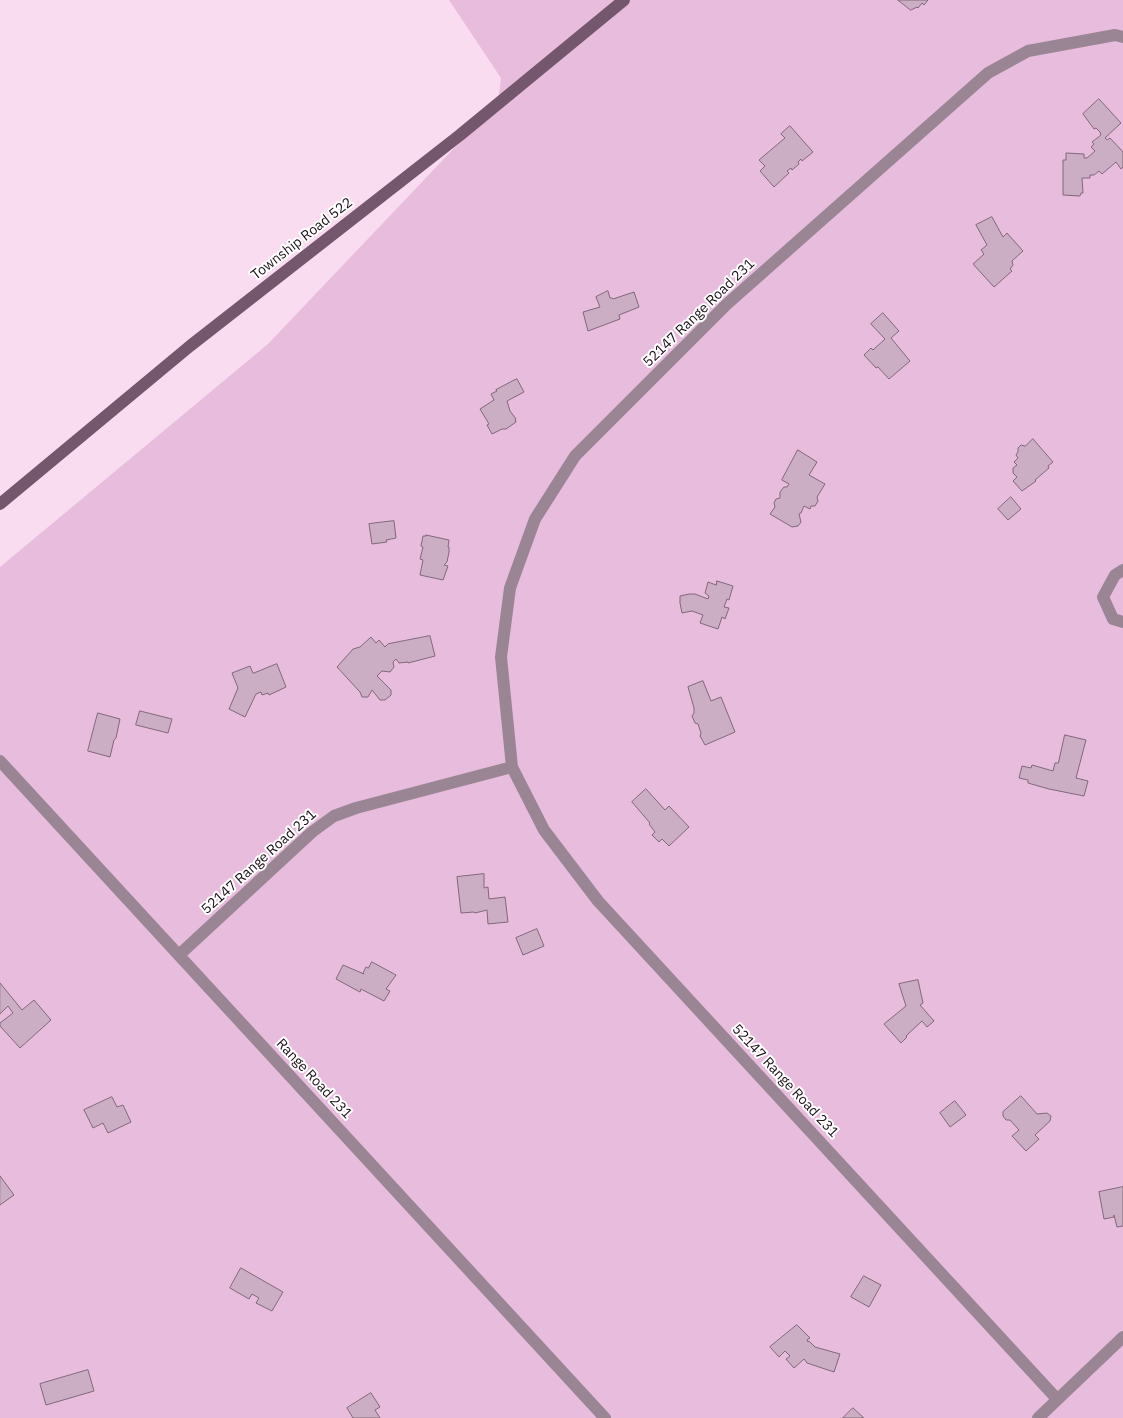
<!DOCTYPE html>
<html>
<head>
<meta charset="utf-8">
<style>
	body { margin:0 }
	canvas { display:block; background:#fadcf1 }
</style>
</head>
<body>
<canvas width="1123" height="1418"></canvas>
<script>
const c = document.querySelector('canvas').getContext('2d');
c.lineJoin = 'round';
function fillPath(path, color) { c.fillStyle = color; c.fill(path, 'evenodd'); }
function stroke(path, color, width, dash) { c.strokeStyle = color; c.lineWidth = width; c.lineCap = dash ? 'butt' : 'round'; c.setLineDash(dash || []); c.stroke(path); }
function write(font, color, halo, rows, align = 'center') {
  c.font = font + ' "IBM Plex Sans",sans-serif'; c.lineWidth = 4; c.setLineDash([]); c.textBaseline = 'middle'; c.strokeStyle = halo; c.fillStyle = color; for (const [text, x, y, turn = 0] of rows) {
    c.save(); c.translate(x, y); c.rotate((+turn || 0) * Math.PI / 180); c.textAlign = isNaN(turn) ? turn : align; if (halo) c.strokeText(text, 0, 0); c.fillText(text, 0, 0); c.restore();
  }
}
fillPath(new Path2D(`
	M449 0H1123V1418H0V567L268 344 498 102 501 78Z`), '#e8bcdc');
const building = new Path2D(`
	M898 0H928L924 5 922 3 918 8 917 7 911 10Z
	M1099 99 1121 123 1105 138 1107 140 1110 138 1123 152V167L1121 169 1116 162 1102 174 1099 171 1094 175H1090V178H1082L1083 193H1081L1080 196 1063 195V160H1066V153L1084 154V158H1087L1095 151 1091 147 1094 144 1092 142 1101 135 1100 132 1096 128 1094 129 1083 114Z
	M790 126 813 152 802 161 801 159 798 162 799 164 792 170 791 168 787 171 789 173 774 187 760 171 765 166 759 160 785 138 781 134Z
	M992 217 1003 237 1007 233 1023 251 1012 261 1013 265 1010 269 1012 271 994 287 973 264 984 254 981 250 987 245 976 225Z
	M608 291 610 298H612L613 299 634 292 639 307 619 315 620 319 588 331 583 312 600 307 596 297Z
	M883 313 899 331 891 338 910 361 889 379 878 367 876 368 864 355 871 348 873 350 885 339 871 324Z
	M517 379 524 392 507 401 510 411 516 419H515L516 422 506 429H502L492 434 487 425 489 424 480 409 494 400 491 394 497 391 496 390Z
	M1033 439 1053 462 1048 466 1049 468 1035 480 1036 481 1022 491 1013 481 1017 477 1013 473V468L1017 465 1014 462 1018 458 1016 455 1018 452V448L1021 445 1025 446Z
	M798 450 817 462 809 475 825 484 817 497 818 501 815 506H811L810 509 804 506 801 513 799 514 801 522 798 526 792 527 770 514 775 507 774 503 776 499 780 498V492L784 487H787L789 484 782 480Z
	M1011 497 1021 509 1008 520 998 509Z
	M394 521 396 538 386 540 387 542 372 544 369 524Z
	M426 535 449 540 448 547H449V552L447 562 444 565 448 566 443 580 420 575 423 560 420 559 423 547 421 546 423 536H426Z
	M717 581 733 586 729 600 727 599 724 607 729 608 725 619 722 617 718 629 700 623 703 615 692 611 682 613 680 603V596L689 594H695L708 599 709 596 705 593 708 582 716 585Z
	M430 636 435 656 408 663V662L399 663 396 659 393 662 394 667 390 672 382 671 377 676 391 690V695L385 700H380L372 690 368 697H362L360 692 337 667 353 649 360 647 371 637 376 643 379 640 385 647 388 644Z
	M277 664 286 687 269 695 268 693 262 695 261 692 256 694 245 717 229 709 238 688 232 673 250 666 253 673Z
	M703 681 711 701 721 697 735 732 705 745 700 736 701 733 698 724 695 723 692 716 694 713V708L688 687Z
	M140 711 172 719 168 733 136 725Z
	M98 713 120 719 116 738 114 740 110 757 88 751Z
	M1065 735 1086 740 1076 778 1088 781 1084 796 1049 789 1028 783V780L1019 778 1022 766 1031 768 1032 765 1053 771 1055 763H1058Z
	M646 789 665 810 669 806 689 827 669 846 662 839 659 842 652 835 655 832 649 824 650 823 632 802Z
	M484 874V888L488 887 489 899 505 897 508 922 488 924 487 910 475 913 474 912 461 913 457 877Z
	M537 929 544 946 523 955 516 938Z
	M372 962 396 975 386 989 390 991 384 1001 361 989 360 992 336 979 343 965 364 974 363 973 366 967 368 968Z
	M918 980 923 1003 920 1005 934 1021 927 1027 922 1021 906 1036 907 1037 901 1043 884 1024 906 1006 899 984Z
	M0 983 22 1010 34 1000 51 1020 20 1048 0 1026V1023L13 1013 8 1006 0 1014Z
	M1021 1096 1037 1114 1047 1113 1051 1116 1050 1121 1035 1135 1039 1139 1026 1151 1012 1136 1019 1130 1010 1120H1006L1003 1116V1112Z
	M112 1097 117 1107 123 1105 131 1122 108 1133 103 1123 93 1128 84 1110Z
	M955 1101 966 1115 950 1127 940 1113Z
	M0 1176 14 1195 0 1205Z
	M1123 1187V1226L1117 1227 1114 1215V1217L1104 1219 1099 1192Z
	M241 1268 283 1292 272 1311 256 1303 259 1298 252 1294 249 1299 230 1288Z
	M864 1276 881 1285 869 1307 851 1297Z
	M797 1325 810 1338 807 1340 808 1342 809 1341 815 1347 840 1354 834 1372 807 1363 804 1359 794 1368 786 1359 790 1356 785 1351 779 1357 770 1347Z
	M88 1370 94 1391 46 1405 40 1384Z
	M371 1393 380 1407 375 1410 380 1418H353L347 1408Z
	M853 1408 864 1418H843Z`);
fillPath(building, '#cbaec3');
stroke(building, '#82687b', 1);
stroke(new Path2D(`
	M1123 570 1115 575 1103 597 1113 619 1123 622
	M179 955 312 832 334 816 356 808 512 767
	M1057 1399 598 901 544 830 512 767 501 657 510 588 535 519 575 456 727 304 988 73 1028 51 1115 35 1123 37
	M1038 1418 1123 1337`), '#9a8594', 12);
stroke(new Path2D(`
	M0 761 605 1418`), '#9a8594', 12);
stroke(new Path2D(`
	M0 504 190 346 460 135 624 0`), '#75576d', 12);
write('14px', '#190f16', '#fff', [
	["Township Road 522",302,239,-38],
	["52147 Range Road 231",699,313,-44],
	["52147 Range Road 231",259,862,-42],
	["Range Road 231",314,1079,47],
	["52147 Range Road 231",785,1081,47]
]);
</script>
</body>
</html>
